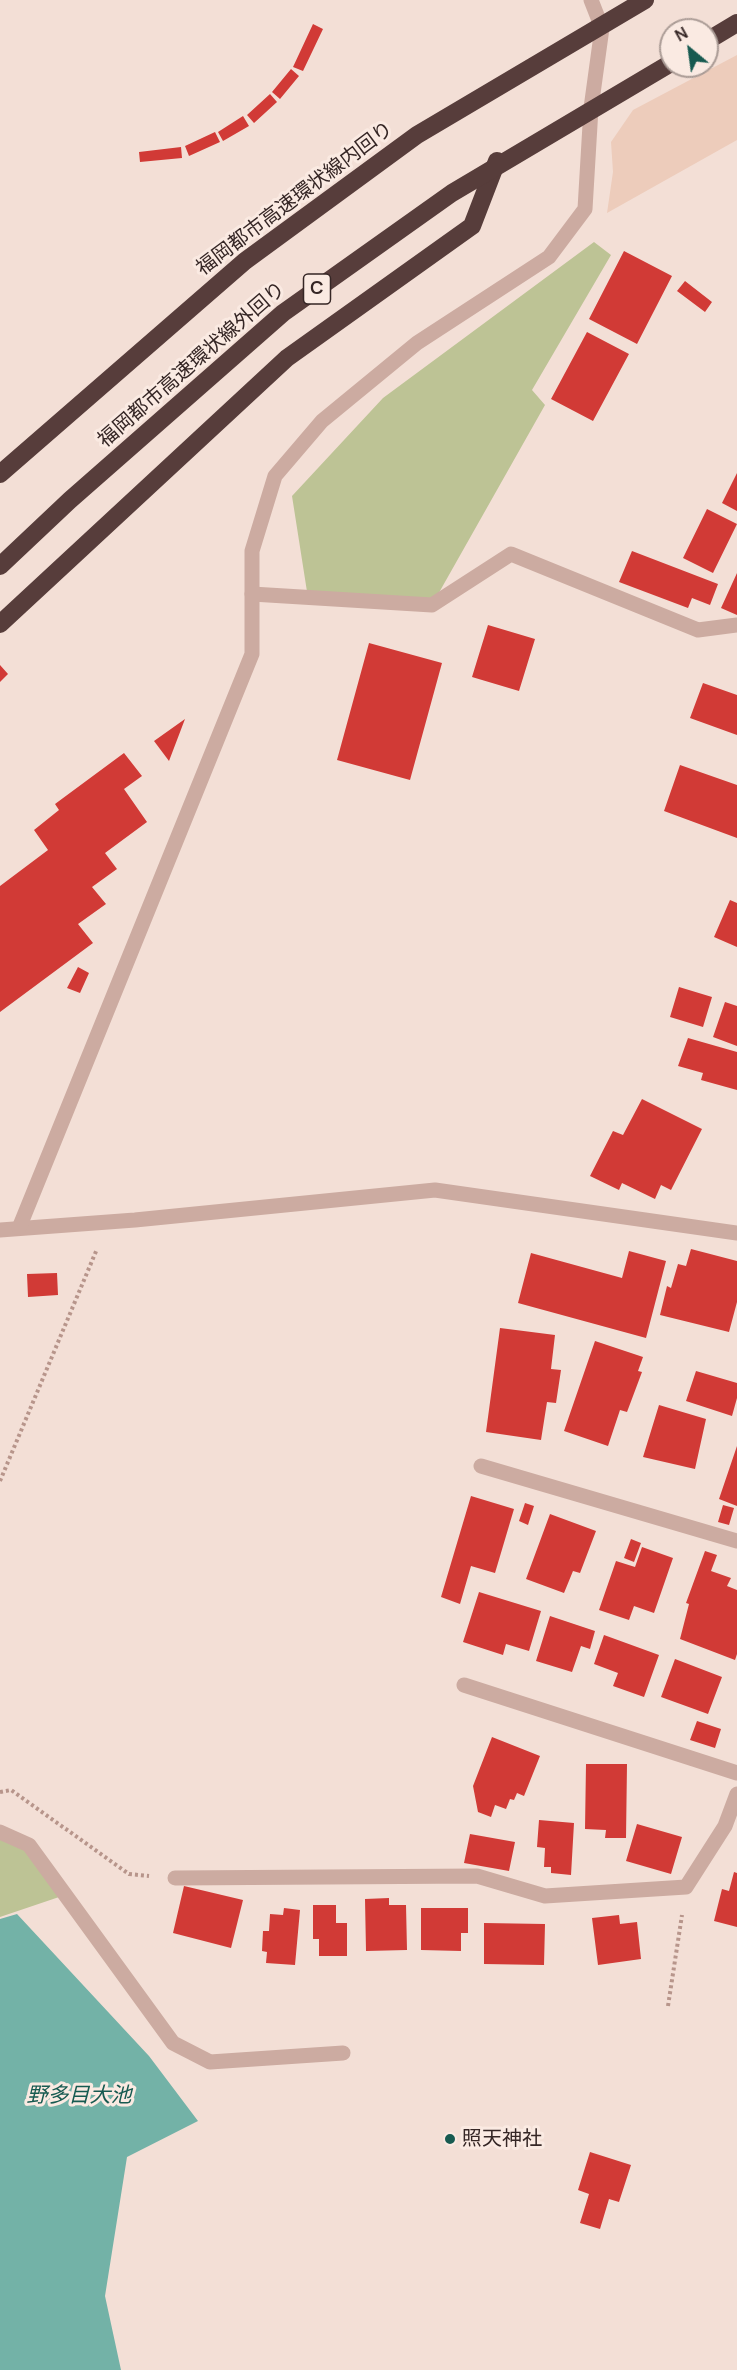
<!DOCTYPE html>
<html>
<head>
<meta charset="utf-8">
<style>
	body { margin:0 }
	#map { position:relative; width:737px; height:2370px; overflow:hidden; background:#f3dfd6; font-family:Manrope,sans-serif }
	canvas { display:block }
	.north { position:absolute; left:659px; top:18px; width:60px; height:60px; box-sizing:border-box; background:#faeae2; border:2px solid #ab9c96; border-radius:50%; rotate:331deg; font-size:16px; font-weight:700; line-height:24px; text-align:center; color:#352625 }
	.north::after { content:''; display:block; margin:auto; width:21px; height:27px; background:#175a50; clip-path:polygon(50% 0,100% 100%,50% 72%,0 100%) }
</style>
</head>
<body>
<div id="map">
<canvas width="737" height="2370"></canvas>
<div class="north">N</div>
</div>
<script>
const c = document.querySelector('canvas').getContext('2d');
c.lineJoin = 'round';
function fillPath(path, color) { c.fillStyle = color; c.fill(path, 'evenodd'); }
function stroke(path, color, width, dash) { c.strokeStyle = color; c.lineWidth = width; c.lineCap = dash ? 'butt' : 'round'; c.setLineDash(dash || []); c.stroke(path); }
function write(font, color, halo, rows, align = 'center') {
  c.font = font + ' Manrope,"Noto Sans JP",sans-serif'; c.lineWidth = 6; c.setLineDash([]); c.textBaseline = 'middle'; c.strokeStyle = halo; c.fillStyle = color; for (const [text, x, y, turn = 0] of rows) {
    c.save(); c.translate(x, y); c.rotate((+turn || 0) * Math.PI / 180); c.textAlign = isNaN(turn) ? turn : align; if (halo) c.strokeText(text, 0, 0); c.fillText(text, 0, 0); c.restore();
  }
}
fillPath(new Path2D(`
	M594 242 611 255 532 390 545 405 432 605 308 598 292 496 383 398Z
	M0 1833 29 1845 65 1895 0 1917Z`), '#bdc395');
fillPath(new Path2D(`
	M737 55V140L607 213 613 172 611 142 633 110Z`), '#edccbb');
fillPath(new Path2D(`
	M17 1914 149 2056 198 2121 127 2157 105 2296 121 2370H0V1919Z`), '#73b2a7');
fillPath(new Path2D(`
	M313 24 323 29 303 71 293 67Z
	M291 69 299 76 280 99 272 92Z
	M270 94 277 102 254 123 247 115Z
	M243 116 249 126 223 141 218 132Z
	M215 132 220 142 189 156 185 146Z
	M181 147 182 158 140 162 139 152Z
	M624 251 672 276 637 344 589 319Z
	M685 281 712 302 705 312 677 291Z
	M587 332 629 354 593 421 551 399Z
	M737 473V511L722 503Z
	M707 509 737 524 713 573 683 558Z
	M632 551 718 584 710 605 692 598 688 608 619 582Z
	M737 573V615L721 608Z
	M488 625 535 639 519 691 472 677Z
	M369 643 442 663 410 780 337 760Z
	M0 665 8 674 0 682Z
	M703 683 737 695V735L690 718Z
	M185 719 169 761 154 741Z
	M124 753 142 776 124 789 147 822 105 853 117 869 92 887 106 904 78 924 93 943 0 1012V886L48 850 34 830 59 810 55 804Z
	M680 765 737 785V838L664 811Z
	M730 900 737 903V947L714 937Z
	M78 967 89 973 80 993 67 988Z
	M679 987 712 997 703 1027 670 1017Z
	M725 1002 737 1006V1046L713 1037Z
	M688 1038 737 1052V1090L701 1080 703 1073 678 1066Z
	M642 1099 702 1129 671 1190 661 1185 655 1199 622 1183 619 1190 590 1176 613 1131 623 1135Z
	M691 1249 737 1261V1302L729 1332 660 1315 667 1286 671 1288 678 1264 686 1266Z
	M629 1251 666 1261 646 1338 518 1303 531 1253 622 1278Z
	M57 1273 58 1295 28 1297 27 1274Z
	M500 1328 555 1335 551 1369 561 1370 556 1403 547 1402 541 1440 486 1432Z
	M595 1341 643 1357 638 1371 642 1372 627 1412 620 1410 608 1446 564 1431Z
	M696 1371 737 1383V1398L732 1416 686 1401Z
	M659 1405 706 1419 695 1469 643 1457Z
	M737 1446V1506L719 1499Z
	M471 1496 514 1509 495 1573 471 1566 460 1604 441 1597Z
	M525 1503 534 1506 528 1525 519 1521Z
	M723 1505 734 1508 729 1525 718 1522Z
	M550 1514 596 1531 580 1573 573 1571 564 1593 526 1579Z
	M631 1539 641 1543 634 1562 624 1558Z
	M642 1547 673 1558 654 1613 634 1606 629 1620 599 1610 616 1561 635 1567Z
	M705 1551 717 1555 711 1571 731 1578 727 1586 737 1590V1654L735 1660 680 1639 689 1604 686 1603Z
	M479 1592 541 1611 529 1651 506 1644 503 1655 463 1642Z
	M550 1616 595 1631 590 1649 581 1646 572 1672 536 1661Z
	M604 1635 659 1655 644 1697 613 1686 618 1673 594 1664Z
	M675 1659 722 1677 708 1714 661 1697Z
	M697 1721 721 1729 715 1748 690 1740Z
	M492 1737 540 1756 524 1796 517 1793 514 1800 510 1799 506 1809 495 1805 491 1817 478 1812 473 1786Z
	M586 1764H627L626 1838H605L606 1830 585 1829Z
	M539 1820 574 1823 571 1875 551 1873V1867H544L545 1848 537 1847Z
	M637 1824 682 1837 671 1874 626 1861Z
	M470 1834 515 1842 509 1871 464 1863Z
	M734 1872 737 1873V1927L714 1921 722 1889 729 1891Z
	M184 1886 243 1900 231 1948 173 1933Z
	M389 1898V1905H406L407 1950 366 1951 365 1899Z
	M313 1905H336V1923H347V1956H319V1939H313Z
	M284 1908 300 1910 295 1965 266 1963 267 1952 262 1951 263 1931H269L270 1914 283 1915Z
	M421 1908H468V1933H461V1951L421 1950Z
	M619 1915 620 1924 637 1922 641 1959 598 1965 592 1918Z
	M484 1923 545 1924 544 1965 484 1964Z
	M590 2152 631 2165 619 2202 609 2199 600 2229 580 2223 589 2194 578 2190Z`), '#d13a36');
stroke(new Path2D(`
	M0 1481 97 1249
	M0 1792 11 1790 129 1874 149 1876
	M668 2006 682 1915`), '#b7958b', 4, [3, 3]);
stroke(new Path2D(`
	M0 1832 29 1845 173 2043 210 2062 343 2053`), '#ccaba1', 15);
stroke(new Path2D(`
	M591 0 602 28
	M252 594 432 605 511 554 698 630 737 625
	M0 1230 135 1220 435 1190 737 1233
	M481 1466 737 1541
	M464 1685 737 1773
	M175 1878 477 1876 545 1896 686 1887 725 1826 737 1794`), '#ccaba1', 15);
stroke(new Path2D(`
	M19 1228 252 654V551L275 476 322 421 417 343 549 257 585 209 591 108 602 28`), '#ccaba1', 15);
stroke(new Path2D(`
	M707 41 737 23
	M0 624 287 358 472 226 497 161`), '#573d3b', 18);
stroke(new Path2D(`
	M0 474 245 261 417 135 645 0
	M0 566 70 500 283 313 452 193 671 63`), '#573d3b', 18);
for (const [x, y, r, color] of [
	[450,2139,6,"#175a50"]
]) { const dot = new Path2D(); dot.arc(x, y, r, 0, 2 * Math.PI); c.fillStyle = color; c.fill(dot); stroke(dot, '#faeae2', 2); }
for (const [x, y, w] of [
	[317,289,27]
]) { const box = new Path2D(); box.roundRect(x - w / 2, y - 15, w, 30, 4.5); c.fillStyle = '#faeae2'; c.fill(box); stroke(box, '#352625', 1.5); }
write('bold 18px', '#352625', null, [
	["C",317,289]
]);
write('20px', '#352625', '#faeae2', [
	["福岡都市高速環状線内回り",295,199,-37],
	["福岡都市高速環状線外回り",192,365,-41]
]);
write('20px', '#352625', '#faeae2', [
	["照天神社",462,2139]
], 'left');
write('italic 21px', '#175a50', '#faeae2', [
	["野多目大池",79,2096]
]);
</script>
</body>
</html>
